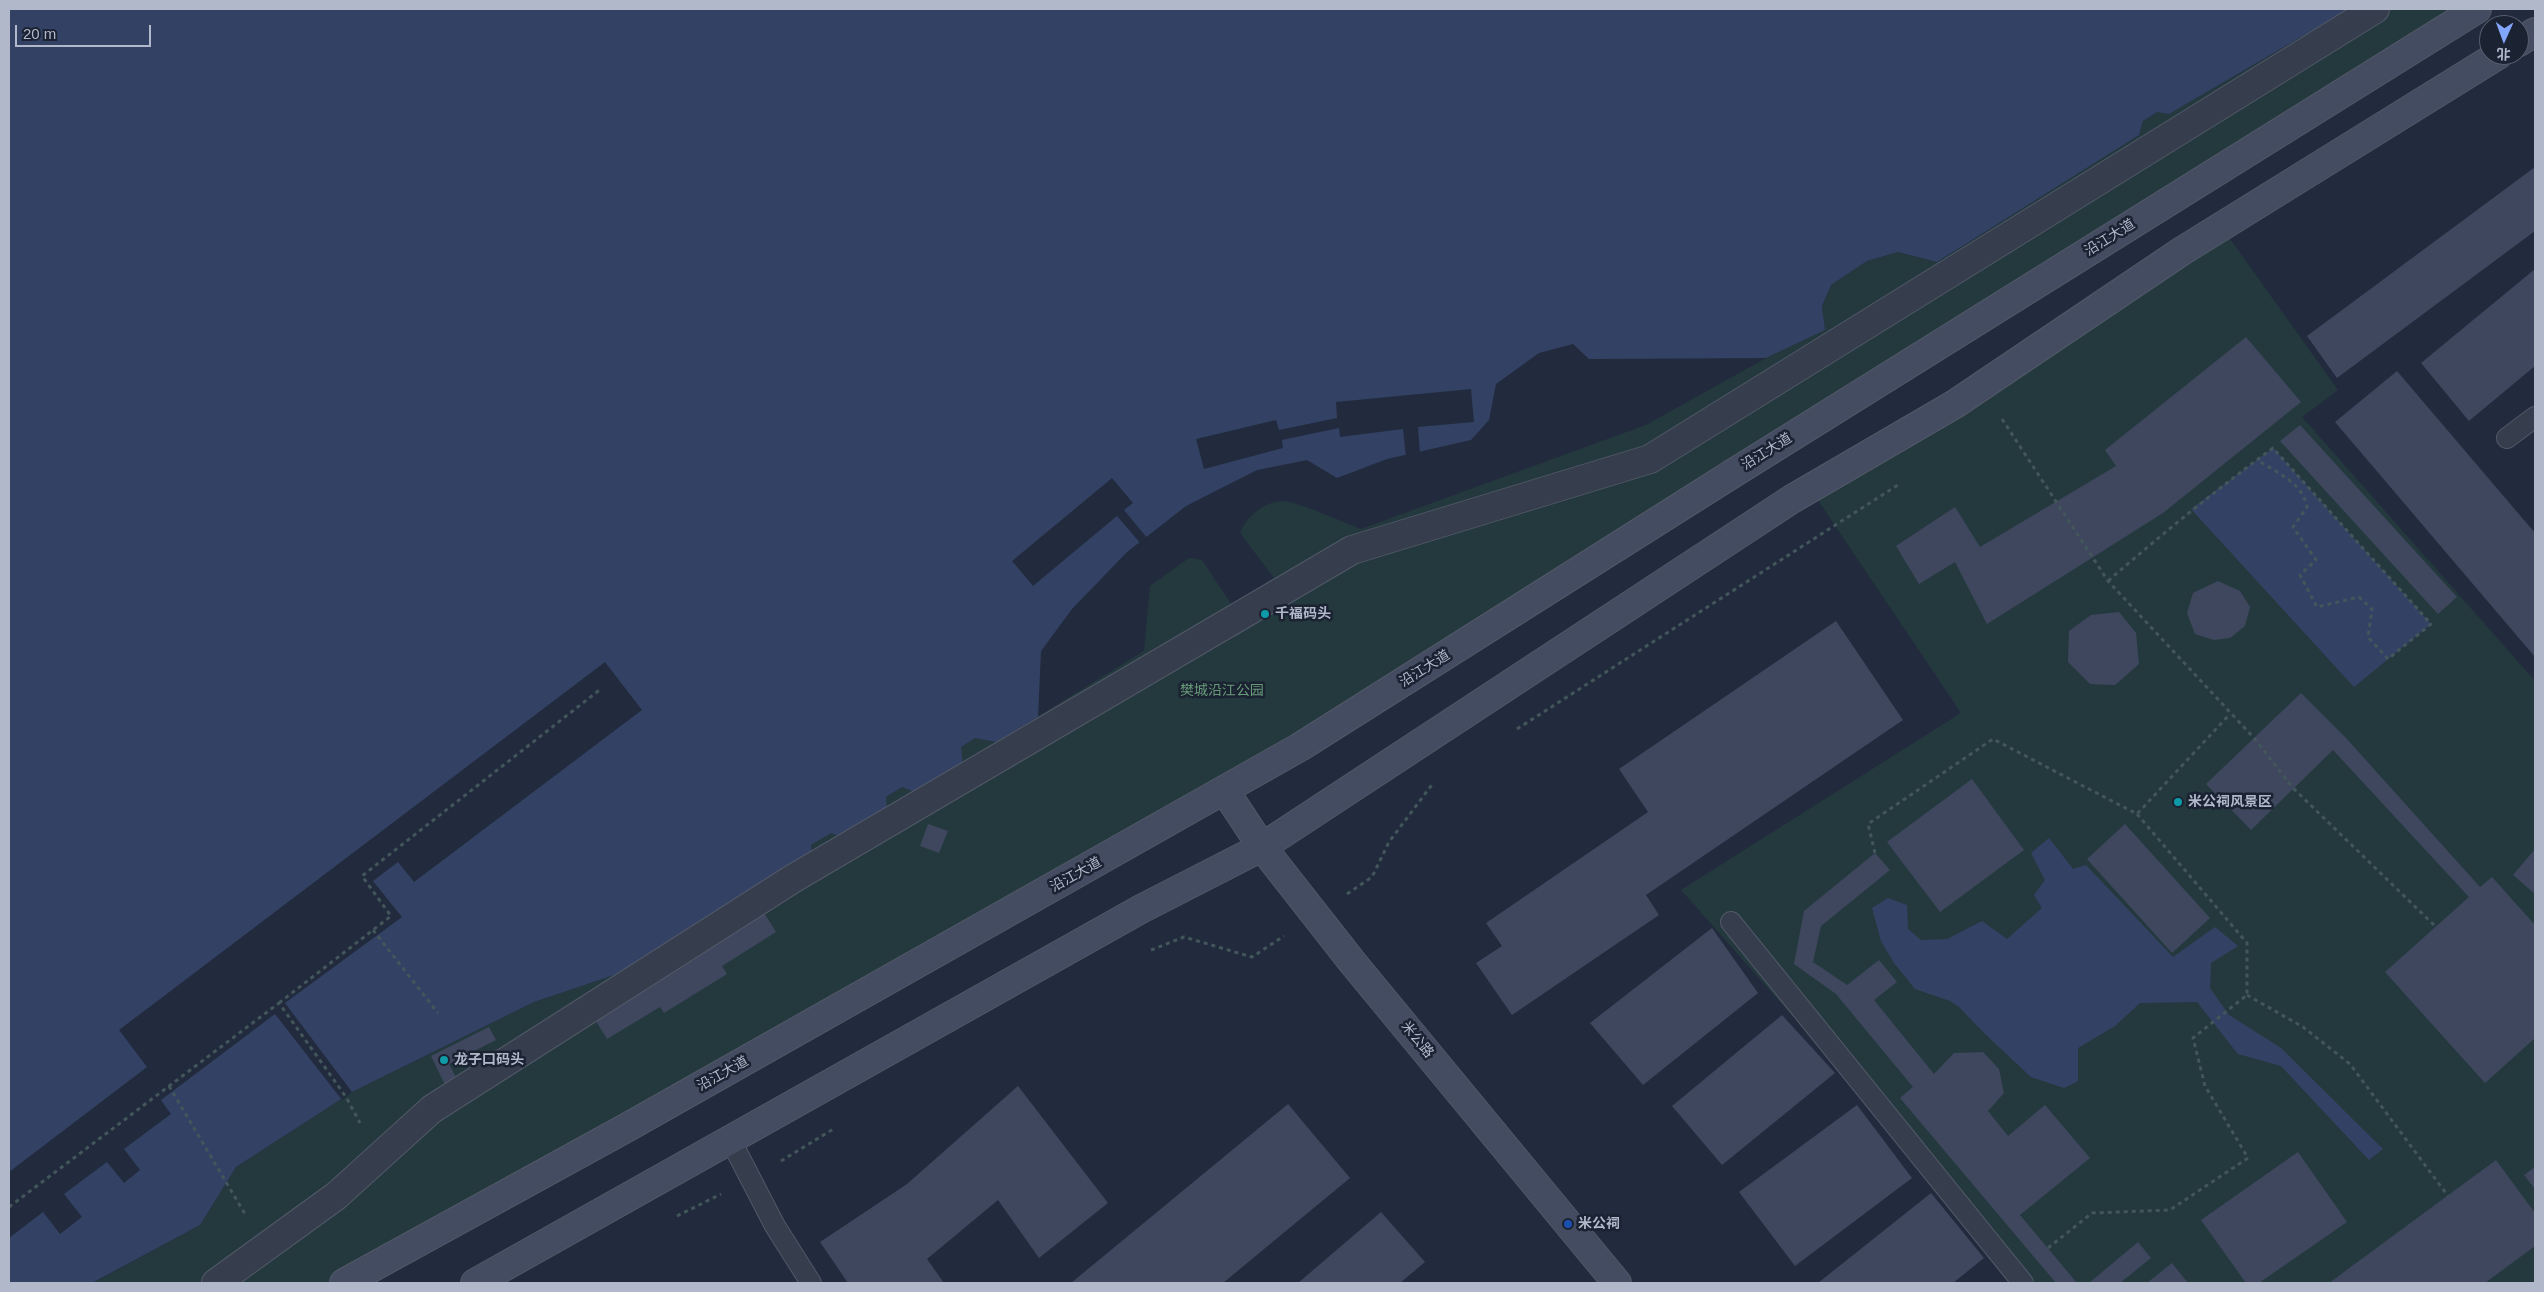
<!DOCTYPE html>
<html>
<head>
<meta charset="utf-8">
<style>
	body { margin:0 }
	#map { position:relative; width:2544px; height:1292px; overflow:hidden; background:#222b3d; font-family:Arial,"Noto Sans SC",sans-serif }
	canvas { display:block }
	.frame { position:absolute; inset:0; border:10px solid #b1b8c9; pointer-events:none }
	.north { position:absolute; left:2479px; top:15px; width:50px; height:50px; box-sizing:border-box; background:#1b2232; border:1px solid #575e6e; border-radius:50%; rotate:182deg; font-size:14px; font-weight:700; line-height:20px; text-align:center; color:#b1b8c9 }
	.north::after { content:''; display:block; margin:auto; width:18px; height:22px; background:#82a6fd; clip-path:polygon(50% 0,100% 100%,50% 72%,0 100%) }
	.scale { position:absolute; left:15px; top:25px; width:136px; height:22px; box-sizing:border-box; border:2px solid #b1b8c9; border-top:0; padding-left:6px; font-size:15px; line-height:18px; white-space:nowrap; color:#b1b8c9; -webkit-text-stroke:4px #1b2232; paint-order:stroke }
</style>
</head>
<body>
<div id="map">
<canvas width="2544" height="1292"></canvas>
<div class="frame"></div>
<div class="north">北</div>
<div class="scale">20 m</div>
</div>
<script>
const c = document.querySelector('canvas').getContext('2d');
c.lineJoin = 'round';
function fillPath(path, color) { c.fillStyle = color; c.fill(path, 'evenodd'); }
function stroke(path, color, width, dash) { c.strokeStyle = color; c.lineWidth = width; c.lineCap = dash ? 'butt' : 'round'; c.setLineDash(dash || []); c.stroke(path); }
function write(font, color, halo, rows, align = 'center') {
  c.font = font + ' Arial,"Noto Sans SC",sans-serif'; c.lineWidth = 5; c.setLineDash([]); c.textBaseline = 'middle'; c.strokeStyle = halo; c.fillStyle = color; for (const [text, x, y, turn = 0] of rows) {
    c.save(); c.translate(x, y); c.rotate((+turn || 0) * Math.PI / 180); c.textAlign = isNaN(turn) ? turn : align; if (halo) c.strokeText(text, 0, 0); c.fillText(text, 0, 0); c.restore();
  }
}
fillPath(new Path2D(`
	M2349 9H2477L1349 718 344 1283H93L200 1225 236 1167 352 1092 534 1002 620 973 813 859 811 845 902 787 917 792 961 747 975 738 996 742 1144 651 1150 586 1189 558 1202 560 1231 604 1274 578 1240 533C1247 516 1265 501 1284 501 1298 502 1345 523 1361 529L1646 425 1766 358 1825 330 1822 306 1831 285 1867 261 1898 252 1937 262 2139 135 2143 121 2157 112 2169 114Z
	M2228 236 2338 390 2302 417 2535 681V1283H2029L1681 890 1961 713 1816 497 1964 415Z`), '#24393e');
fillPath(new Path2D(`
	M9 9H2349L2169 114 2157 112 2143 121 2139 135 1937 262 1898 252 1867 261 1831 285 1822 306 1825 330 1766 358 1589 359 1573 344 1539 353 1496 384 1489 420 1471 440 1387 459 1337 478 1307 460 1257 470 1186 506 1127 552 1072 609 1041 651 1038 717 996 742 975 738 961 747 963 766 917 793 902 787 886 797 887 814 845 838 831 833 811 845 813 859 620 973 534 1002 352 1092 236 1167 200 1225 92 1283H9Z
	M2273 448 2431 624 2354 687 2191 509Z
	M2049 838 2073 869 2086 865 2173 957 2215 927 2238 946 2211 963 2210 988 2229 1015 2281 1048 2383 1149 2369 1160 2281 1066 2238 1054 2197 1002 2140 1003 2115 1026 2078 1048V1081L2064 1088 2031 1077 1985 1034 1959 1007 1950 1001 1915 989 1894 963 1881 941 1872 908 1888 898 1907 905 1908 929 1921 940 1947 939 1982 921 2007 939 2042 908 2034 895 2045 880 2031 853Z`), '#334264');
fillPath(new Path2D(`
	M1471 389 1474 422 1418 427 1420 454 1406 458 1403 429 1340 437 1339 428 1282 440 1283 448 1204 469 1196 439 1276 420 1279 430 1337 418 1336 402Z
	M1112 478 1133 503 1124 510 1148 539 1141 544 1117 516 1033 586 1012 561Z
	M605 662 642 710 414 882 398 862 373 881 402 917 285 1003 352 1092 342 1100 275 1014 161 1100 171 1114 124 1149 140 1170 124 1183 107 1162 64 1194 82 1217 60 1234 43 1212 9 1238V1172L147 1067 119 1030Z`), '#222b3d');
fillPath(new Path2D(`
	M2535 167V231L2337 378 2307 336Z
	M2535 269V366L2469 421 2421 363Z
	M2246 337 2301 402 2163 513 1987 624 1955 562 1919 584 1896 546 1955 507 1980 547 2116 466 2105 450Z
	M2397 371 2535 533V657L2335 422Z
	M2300 425 2457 597 2438 614 2280 441Z
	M2218 581 2240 591 2250 607 2245 626 2230 638 2214 640 2195 634 2187 613 2193 593Z
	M1292 591 1298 599 1236 636 1232 629Z
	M2119 612 2136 633 2139 664 2115 685 2090 684 2068 662 2069 631 2091 615Z
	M1836 621 1903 720 1646 895 1659 915 1512 1015 1476 963 1502 946 1486 923 1648 812 1619 769Z
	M2301 693 2346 738 2480 887 2492 877 2535 925V1038L2485 1083 2385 972 2469 897 2333 750 2251 830 2206 784Z
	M1972 779 2024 850 1940 912 1887 842Z
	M928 824 948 831 939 853 920 846Z
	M2125 824 2210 918 2172 953 2087 859Z
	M2535 849V894L2513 875Z
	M1875 853 1890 870 1821 926 1813 962 1847 985 1879 960 1897 982 1874 1000 1934 1074 1954 1053 1983 1052 1999 1069 2004 1093 1988 1111 2008 1136 2045 1105 2090 1158 2020 1215 2077 1283H2056L1900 1098 1913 1087 1836 994 1794 964 1804 911Z
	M761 908 776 932 722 966 727 974 664 1013 660 1007 607 1039 591 1013Z
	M1712 928 1758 993 1643 1085 1590 1023Z
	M1782 1015 1835 1073 1722 1165 1672 1106Z
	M489 1027 496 1040 449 1064 460 1085 448 1091 431 1056Z
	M1018 1086 1108 1203 1039 1258 998 1200 927 1259 944 1283H848L820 1242 907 1184Z
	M1288 1104 1350 1178 1223 1283H1071Z
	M1857 1105 1912 1178 1795 1266 1739 1192Z
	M2298 1152 2347 1222 2259 1283H2246L2201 1220Z
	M2496 1160 2535 1213V1246L2485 1283H2329Z
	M2535 1167V1189L2524 1175Z
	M1931 1193 1984 1258 1953 1283H1818Z
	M1381 1212 1425 1262 1400 1283H1298Z
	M2138 1242 2151 1258 2120 1283H2089Z
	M2172 1263 2188 1283H2147Z`), '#3e475e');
const lane = new Path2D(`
	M2507 438 2535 417
	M1731 922 2023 1283
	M730 1139 775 1226 811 1283`);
const street = new Path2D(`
	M216 1283 336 1196 432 1109 794 878 1352 550 1650 459 2375 9`);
const secondary = new Path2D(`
	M2519 42 2535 32
	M1225 791 1262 847 1353 963 1617 1283
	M344 1283 626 1128 1300 747 1732 474 2477 9
	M475 1283 1141 909 1262 847 1792 499 1955 404 2182 251 2498 55`);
stroke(lane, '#515868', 22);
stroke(street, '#515868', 30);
stroke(secondary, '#515868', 30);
stroke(new Path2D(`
	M2002 419 2108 581 2254 738 2293 788 2436 927
	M2108 581C2162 534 2216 490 2273 448L2431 624 2388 659 2368 637 2372 609 2359 597 2317 607 2300 575 2316 560 2293 527 2307 507C2303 483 2276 472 2257 460
	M1517 729 1901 483
	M2137 814 2247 943V995
	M1875 853 1868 824 1993 739 2137 814 2230 714
	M1347 894 1372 877 1389 842 1434 782
	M373 930 438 1013
	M1151 950 1184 937 1252 957 1284 936
	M2247 995 2303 1027 2350 1064 2448 1196
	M279 1003 391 916 362 876 602 688
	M169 1086 245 1214
	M781 1161 835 1128
	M9 1207 279 1003 346 1097 360 1123
	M677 1216 721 1194
	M2048 1248 2092 1213 2170 1210 2248 1158 2205 1086 2193 1038 2247 995`), '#42565b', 3, [4, 4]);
stroke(lane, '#363d4d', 20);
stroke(street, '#363d4d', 28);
stroke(secondary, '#444c61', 28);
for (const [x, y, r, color] of [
	[1265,614,5,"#0f9aa8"],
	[2178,802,5,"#0f9aa8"],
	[444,1060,5,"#0f9aa8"],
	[1568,1224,5,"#1a4fb4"]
]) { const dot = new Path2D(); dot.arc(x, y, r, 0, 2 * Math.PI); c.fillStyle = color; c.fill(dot); stroke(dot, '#1b2232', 2); }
write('14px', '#b1b8c9', '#1b2232', [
	["沿江大道",2110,238,-32],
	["沿江大道",1767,452,-32],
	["沿江大道",1425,669,-32],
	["沿江大道",1076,875,-29],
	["米公路",1417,1040,51],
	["沿江大道",723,1074,-29]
]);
write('bold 14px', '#b1b8c9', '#1b2232', [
	["千福码头",1275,614],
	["米公祠风景区",2188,802],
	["龙子口码头",454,1060],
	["米公祠",1578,1224]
], 'left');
write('14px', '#679b78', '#1b2232', [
	["樊城沿江公园",1222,691]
]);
</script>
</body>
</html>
